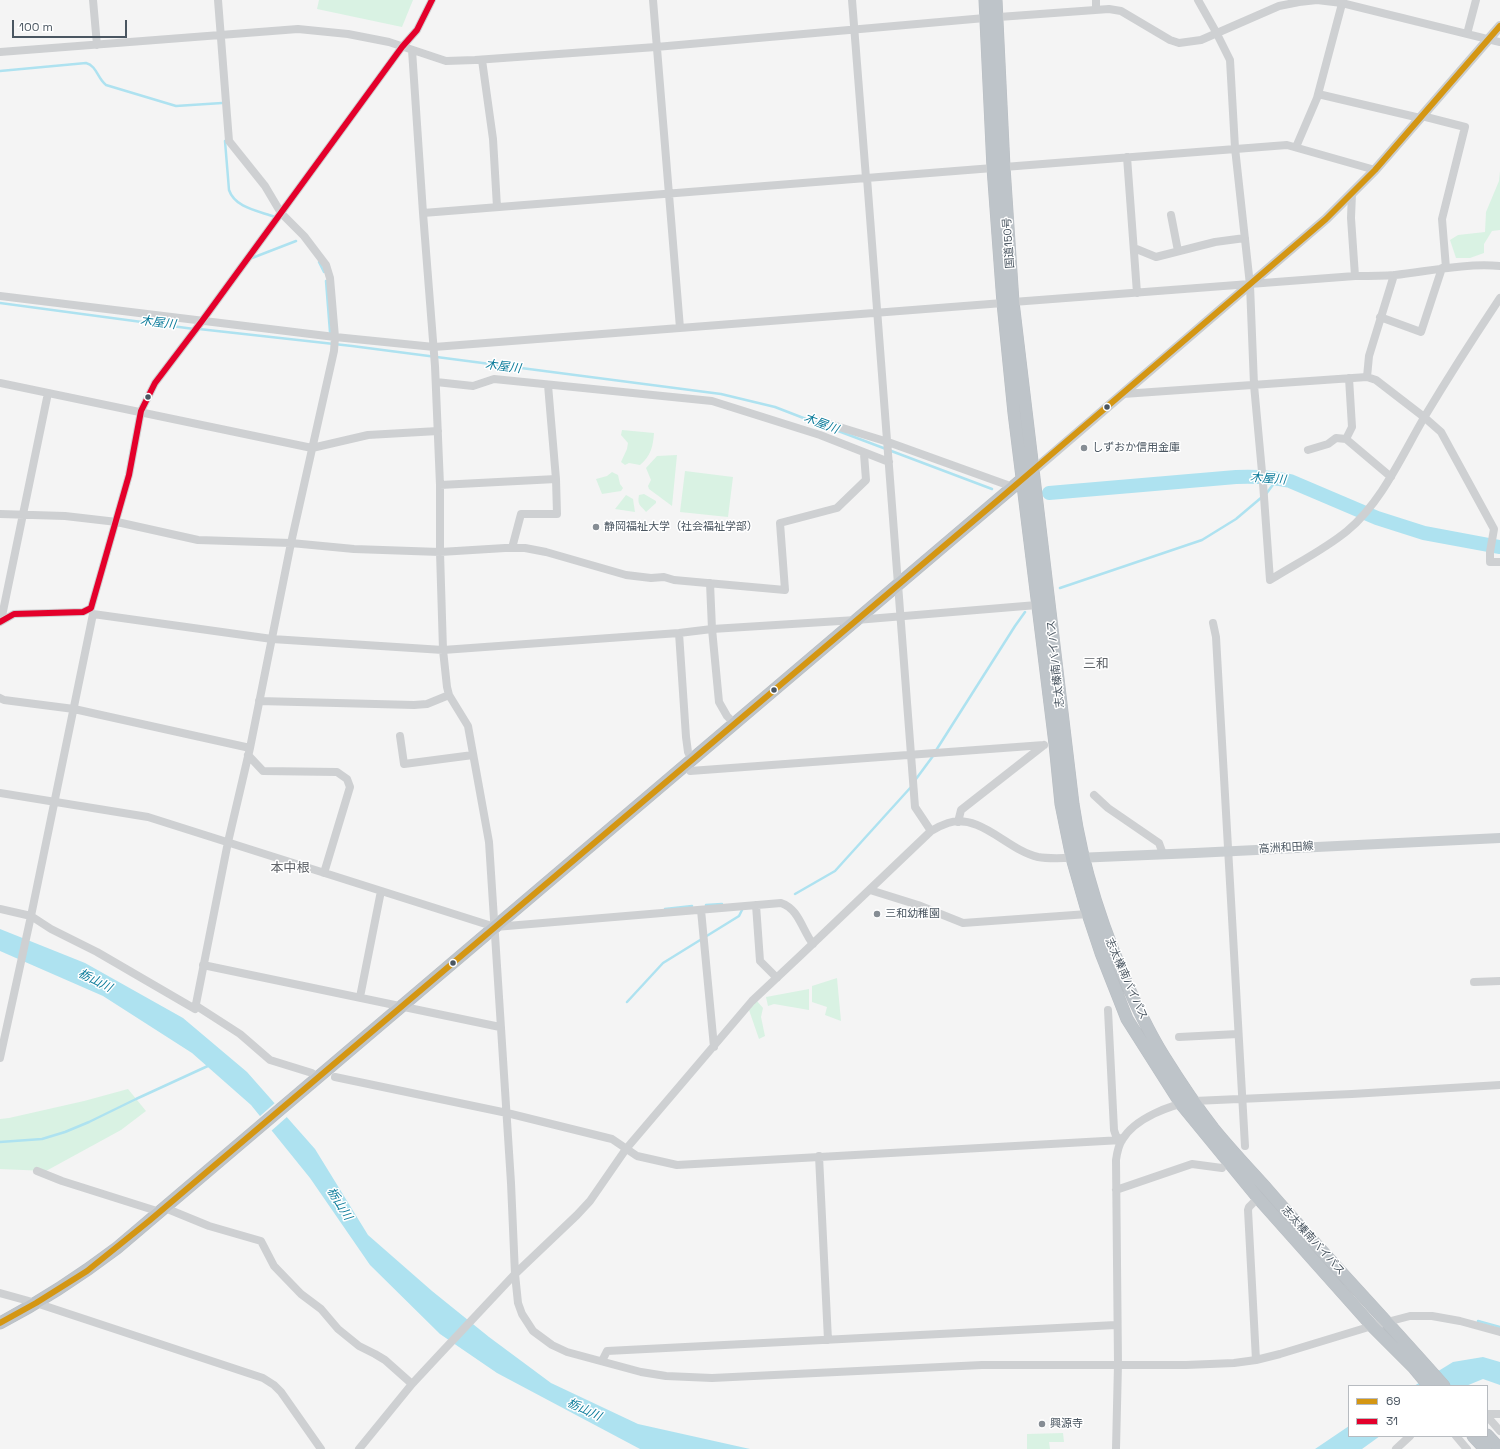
<!DOCTYPE html>
<html>
<head>
<meta charset="utf-8">
<style>
	body { margin:0 }
	#map { position:relative; width:1500px; height:1449px; overflow:hidden; background:#f4f4f4; font-family:"Space Grotesk",sans-serif }
	canvas { display:block }
	.legend { position:absolute; left:1348px; top:1385px; width:140px; height:52px; box-sizing:border-box; background:#fff; border:1px solid #b7bbc0; margin:0; padding:5px 7px; list-style:none; font-size:12px; color:#4a5661 }
	.legend li { display:flex; align-items:center; gap:8px; height:20px }
	.legend b { width:20px; border:1px solid #b7bbc0 }
	.scale { position:absolute; left:12px; top:20px; width:115px; height:18px; box-sizing:border-box; border:2px solid #4a5661; border-top:0; padding-left:5px; font-size:12px; line-height:14px; white-space:nowrap; color:#4a5661; -webkit-text-stroke:3px #fff; paint-order:stroke }
</style>
</head>
<body>
<div id="map">
<canvas width="1500" height="1449"></canvas>
<ul class="legend">
<li><b style="height:5px;background:#d49613"></b>69</li>
<li><b style="height:5px;background:#e4002b"></b>31</li>
</ul>
<div class="scale">100 m</div>
</div>
<script>
const c = document.querySelector('canvas').getContext('2d');
c.lineJoin = 'round';
function fillPath(path, color) { c.fillStyle = color; c.fill(path, 'evenodd'); }
function stroke(path, color, width, dash) { c.strokeStyle = color; c.lineWidth = width; c.lineCap = dash ? 'butt' : 'round'; c.setLineDash(dash || []); c.stroke(path); }
function write(font, color, halo, rows, align = 'center') {
  c.font = font + ' "Space Grotesk","Noto Sans JP",sans-serif'; c.lineWidth = 3; c.setLineDash([]); c.textBaseline = 'middle'; c.strokeStyle = halo; c.fillStyle = color; for (const [text, x, y, turn = 0] of rows) {
    c.save(); c.translate(x, y); c.rotate((+turn || 0) * Math.PI / 180); c.textAlign = isNaN(turn) ? turn : align; if (halo) c.strokeText(text, 0, 0); c.fillText(text, 0, 0); c.restore();
  }
}
fillPath(new Path2D(`
	M319 0H413L402 27 317 9Z
	M1500 171V230L1492 231 1484 244V253L1470 258H1456L1450 240 1458 235 1485 232 1486 212 1499 181Z
	M622 430 654 433C653 446 651 456 640 465L629 463 625 465 621 462 627 449 628 443 621 435Z
	M677 455 672 506 649 489 648 486 651 480 646 468 657 456Z
	M685 471 733 477 728 517 680 512Z
	M612 472 618 475 620 484 623 488 621 491 602 494 596 479 607 476Z
	M644 494 656 501V503L646 512C641 505 637 506 639 495Z
	M626 495 633 499 635 512 615 509Z
	M837 978 841 1021 825 1015 827 1007 812 1002V986Z
	M809 989V1010L774 1004 768 1006 766 997Z
	M757 1001 763 1008 761 1017 765 1036 759 1039 749 1010Z
	M128 1089 146 1111 121 1130 46 1171 0 1169V1119L9 1118 84 1101Z
	M1063 1433 1064 1442H1049L1050 1449H1027V1434Z`), '#d9f2e3');
fillPath(new Path2D(`
	M0 929 85 963 183 1018 247 1072 315 1149 368 1235 432 1291 489 1337 551 1383 638 1424 750 1449H640L497 1373 440 1334 370 1265 310 1178 251 1105 192 1053 103 996 0 951Z
	M1483 1357 1500 1362V1385L1483 1379 1466 1386H1414L1453 1362Z
	M1349 1426V1436H1380L1362 1449H1315Z`), '#aee2f0');
fillPath(new Path2D(`
	M276 1102 288 1116 270 1132 259 1117Z`), '#f4f4f4');
stroke(new Path2D(`
	M0 71 86 63C97 66 97 78 106 85L176 106 222 103
	M225 141 229 190C235 208 259 211 275 217
	M252 258 296 241
	M319 262 324 272
	M326 281 330 332
	M0 303 194 329
	M199 329 352 346 721 394 775 407 819 424
	M833 429 992 489
	M1266 494 1278 478
	M1060 588 1202 540 1236 519 1262 497
	M935 752 1015 626 1025 612
	M916 779 933 756
	M795 894 835 871 911 787
	M706 905 722 904
	M665 909 692 906
	M627 1002 663 963 739 916 743 908
	M0 1142 42 1139 65 1132 89 1122 136 1099 210 1065
	M1478 1321 1500 1327`), '#aee2f0', 2.5);
stroke(new Path2D(`
	M1049 493 1236 477C1254 476 1271 477 1290 481L1377 518 1424 533 1500 547`), '#aee2f0', 14);
const highway = new Path2D(`
	M985 0 993 168 1003 303 1014 413 1055 744 1061 804 1072 858 1088 914 1101 953 1127 1019 1181 1104 1258 1198 1372 1326 1414 1368 1429 1386
	M996 0 1004 167 1013 302 1073 804C1083 873 1106 939 1135 1002 1144 1021 1154 1041 1165 1058 1180 1082 1196 1106 1213 1128 1230 1149 1249 1169 1267 1189 1325 1256 1386 1320 1444 1386
	M0 1323C42 1301 80 1276 117 1248L1027 475
	M1487 1435 1500 1449
	M1473 1436 1485 1449`);
stroke(highway, '#b9bec3', 13);
stroke(new Path2D(`
	M93 0 97 45
	M653 0 680 328
	M852 0 866 178
	M1096 0V10
	M1198 0 1216 32 1230 60 1235 148 1250 285 1254 385 1263 483 1270 580C1295 564 1324 550 1347 531 1382 502 1402 455 1425 416 1449 376 1474 337 1500 298
	M1467 34 1476 0
	M412 50 423 213 435 366 440 485V552L443 650 447 687 449 695 468 726 489 842 511 1183 515 1274 518 1303 522 1314 533 1331 552 1345 567 1352 641 1372 666 1376 712 1378 982 1365H1186L1234 1363 1256 1360 1280 1354 1372 1326 1410 1316H1432L1460 1321 1500 1332
	M0 52 298 29 348 34 389 42 446 61 475 60 656 47 985 18 1109 9 1121 11 1170 40 1179 43 1201 40 1279 6 1299 2 1317 0 1342 3 1500 42
	M482 60 493 139 497 207
	M1318 94 1420 118
	M1422 116 1465 127 1442 219 1446 268
	M1296 147 1317 98 1343 0
	M1127 157 1137 293
	M1004 167 1287 145 1375 170
	M867 178 915 807 931 831
	M1352 193 1351 218 1355 276
	M423 213 993 168
	M1171 215 1178 251
	M1134 248 1156 257 1215 242 1245 238
	M0 296 335 337 434 347 1003 303
	M1013 302 1355 276C1368 276 1382 276 1395 275 1430 271 1465 263 1500 266
	M1380 317 1421 332 1442 268
	M1367 377 1369 356 1394 275
	M436 382 473 386 494 379 712 401 820 435 889 462
	M0 383 312 448 368 435 438 431
	M1123 394 1367 377 1376 380 1424 417 1441 432 1494 529 1490 552V562H1500
	M820 421 888 442 1013 487
	M1346 439 1352 427 1349 378
	M1308 450 1328 444 1336 438 1346 439 1391 477
	M440 485 556 479
	M0 514 65 516 117 522 198 540 291 543 354 549 440 552 505 548H525L546 552 626 575 651 578 664 577 674 580 785 590 780 523 837 508 866 480 864 454
	M512 548 521 514H557L556 479 548 385
	M710 583 712 629 719 702 727 716 735 724
	M1 621 48 393
	M0 622 14 614 83 612 91 608 129 475 141 411 155 383 202 321 402 47 417 30 432 0
	M1213 623 1216 637 1245 1146
	M679 633 686 737 688 752 692 760
	M0 698 4 700 74 709 250 748
	M259 701 414 705 427 704 449 695
	M400 736 404 764 473 755
	M248 755 263 771 337 772 347 779 350 787 324 873
	M685 766 690 771 1044 745
	M0 793 148 817 495 927 781 903C799 909 802 930 813 944
	M1094 795 1108 808 1159 843 1163 854
	M958 822 961 810 1044 745
	M870 890 918 905 963 923 1088 914
	M756 905 760 961 777 978
	M0 909 31 916 51 929 97 952 195 1009 228 842 250 748 291 543 334 351 335 337 330 278 326 265 304 236 281 213 265 186 229 141 218 0
	M701 910 714 1047
	M203 965 500 1027
	M1474 982 1500 981
	M360 997 381 891
	M195 1005 240 1034 270 1060 312 1073
	M1108 1010 1114 1130 1116 1136 1122 1140
	M1179 1037 1238 1034
	M0 1058 31 916 93 614 272 639 443 650 679 633 712 629 856 620 1037 605
	M335 1077 507 1113 612 1139 637 1156 677 1165 1122 1140
	M819 1156 828 1340
	M37 1171 62 1181 160 1212
	M1116 1190 1192 1164 1222 1168
	M165 1208 209 1226 261 1241 274 1266 301 1294 321 1309 338 1329 359 1346 375 1354 385 1360 412 1384
	M0 1293 36 1303 263 1378 274 1385 281 1392 321 1449
	M1256 1360 1248 1210 1249 1207 1258 1198
	M602 1361 607 1351 1116 1325
	M1487 1414H1500
	M1487 1416 1500 1431
	M1456 1436 1467 1449
	M359 1449 412 1384 439 1355 515 1274 577 1215 590 1201 626 1149 752 1001 801 955 931 831C936 828 942 825 948 823 981 813 1007 850 1038 857 1048 859 1061 858 1072 858
	M1116 1449 1118 1364 1116 1160C1117 1153 1118 1146 1122 1140 1135 1118 1170 1105 1194 1101L1352 1094 1500 1085
	M1396 1449 1410 1436`), '#ced0d2', 8);
stroke(new Path2D(`
	M1034 470 1326 219 1375 170 1500 26
	M1076 858 1195 853 1500 838`), '#caced1', 10);
stroke(highway, '#bec4c9', 12);
stroke(new Path2D(`
	M0 1323 36 1303 87 1271 149 1221 997 501 1326 219 1375 170 1500 26`), '#d49613', 6);
stroke(new Path2D(`
	M0 622 14 614 83 612 91 608 129 475 141 411 155 383 202 321 402 47 417 30 432 0`), '#e4002b', 6);
for (const [x, y, r, color] of [
	[148,397,3.5,"#4a5661"],
	[1107,407,3.5,"#4a5661"],
	[1084,448,4,"#868d94"],
	[596,527,4,"#868d94"],
	[774,690,3.5,"#4a5661"],
	[877,914,4,"#868d94"],
	[453,963,3.5,"#4a5661"],
	[1042,1424,4,"#868d94"]
]) { const dot = new Path2D(); dot.arc(x, y, r, 0, 2 * Math.PI); c.fillStyle = color; c.fill(dot); stroke(dot, '#fff', 1.5); }
write('11px', '#4a5661', '#fff', [
	["国道150号",1009,243,-94],
	["志太榛南バイパス",1056,664,-96],
	["高洲和田線",1286,848,-3],
	["志太榛南バイパス",1126,979,66],
	["志太榛南バイパス",1313,1241,48]
]);
write('11px', '#4a5661', '#fff', [
	["しずおか信用金庫",1092,448],
	["静岡福祉大学（社会福祉学部）",604,527],
	["三和幼稚園",885,914],
	["興源寺",1050,1424]
], 'left');
write('italic 12px', '#0c7c9b', '#fff', [
	["木屋川",158,323,7],
	["木屋川",503,367,7],
	["木屋川",821,424,21],
	["木屋川",1268,479,5],
	["栃山川",95,981,27],
	["栃山川",339,1204,58],
	["栃山川",584,1410,25]
]);
write('13px', '#5f6368', '#fff', [
	["三和",1096,664],
	["本中根",290,868]
]);
</script>
</body>
</html>
